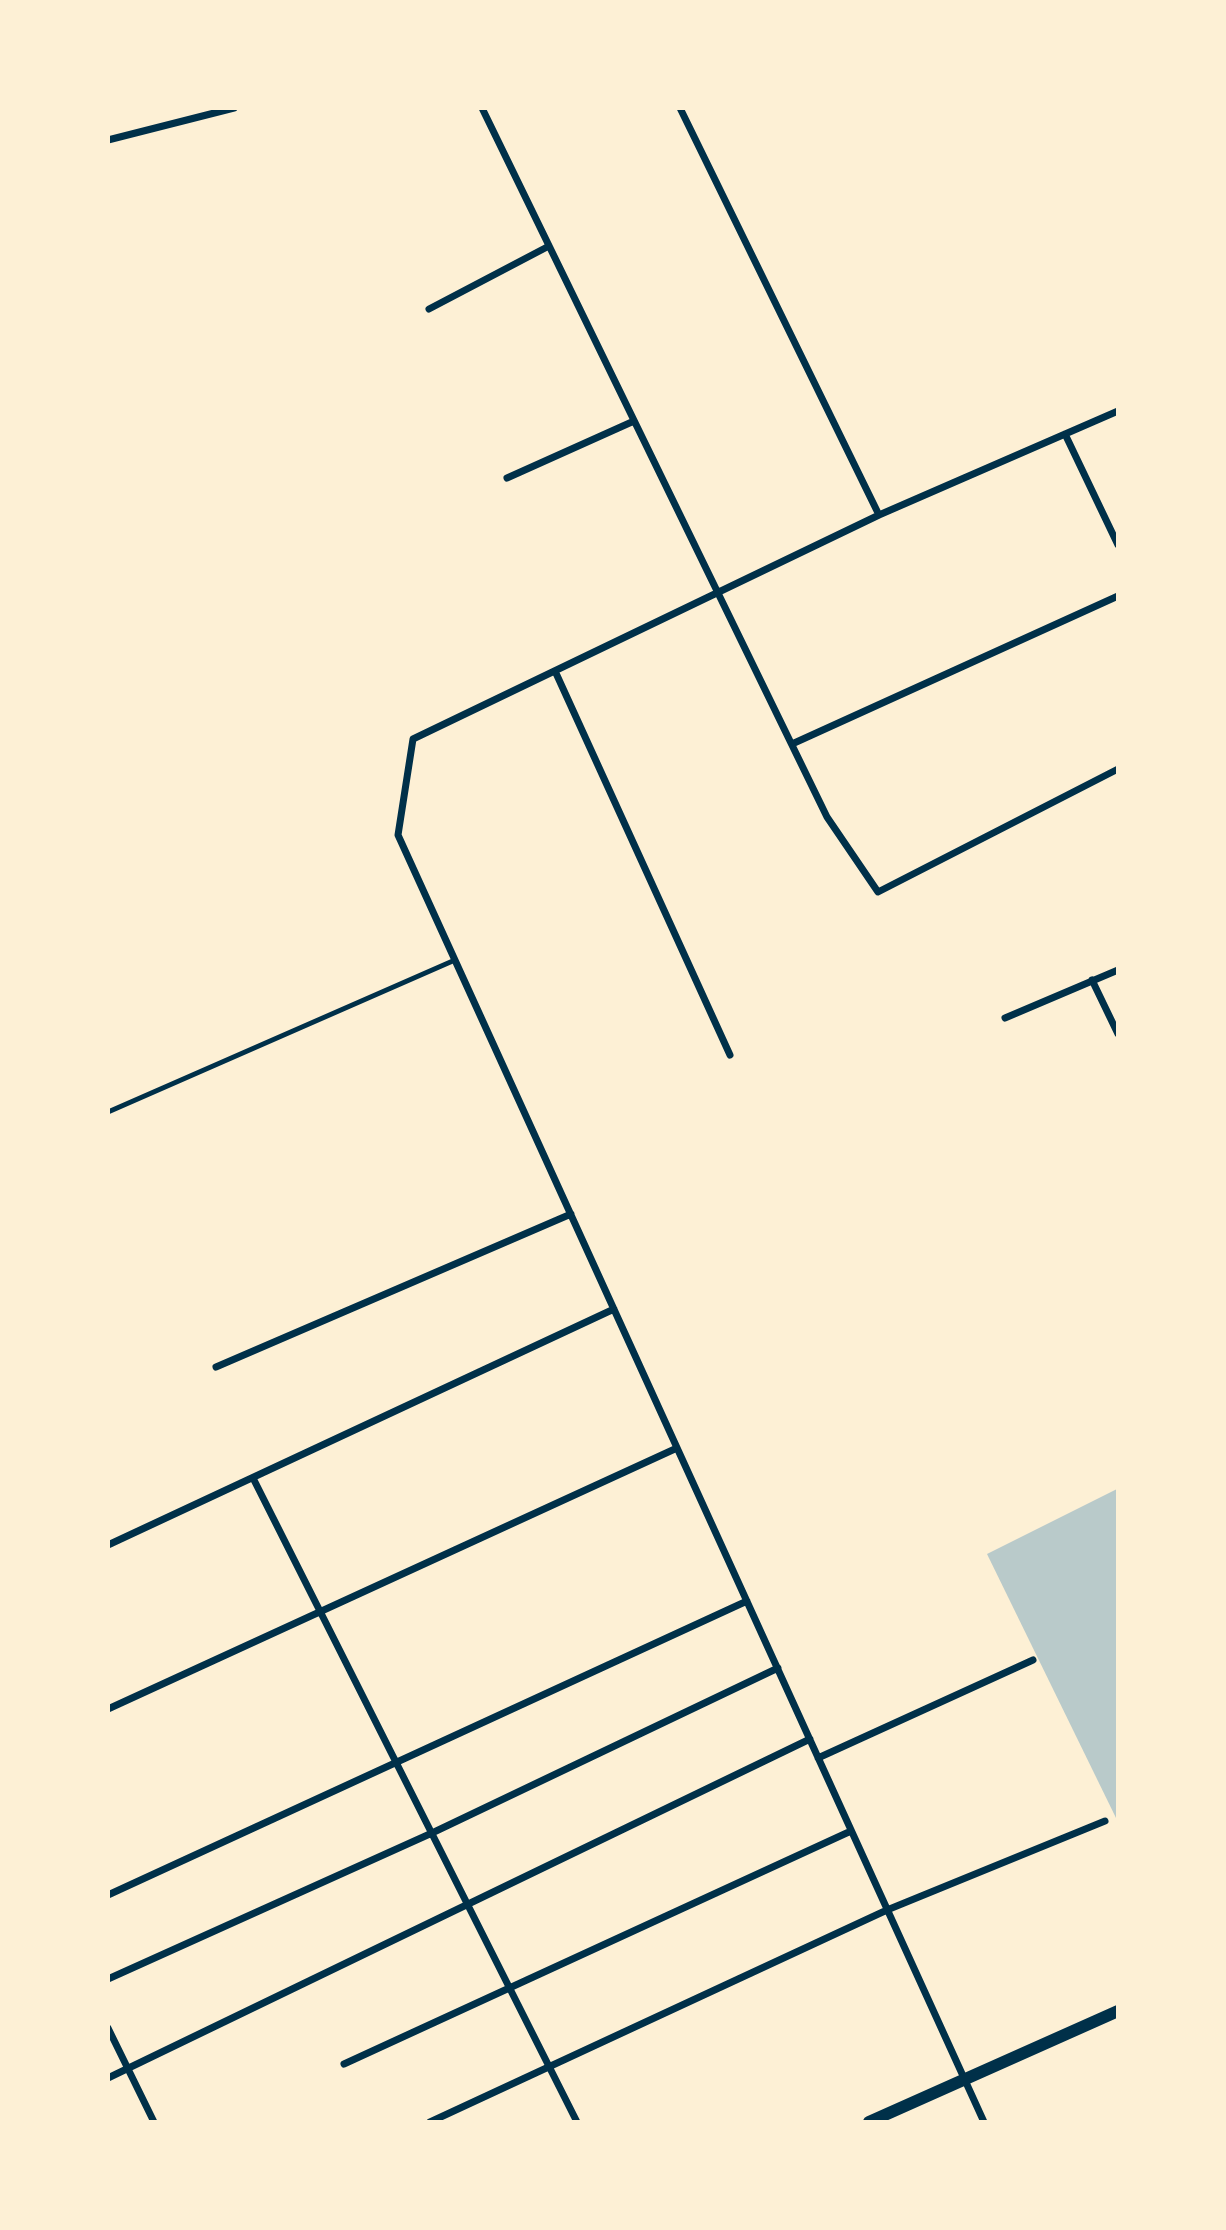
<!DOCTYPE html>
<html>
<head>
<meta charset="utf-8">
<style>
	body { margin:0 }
	#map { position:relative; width:1226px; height:2230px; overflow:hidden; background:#fdf0d5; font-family:"DM Sans",sans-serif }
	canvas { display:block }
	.frame { position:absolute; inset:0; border:110px solid #fdf0d5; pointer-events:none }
</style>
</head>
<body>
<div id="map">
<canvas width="1226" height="2230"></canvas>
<div class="frame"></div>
</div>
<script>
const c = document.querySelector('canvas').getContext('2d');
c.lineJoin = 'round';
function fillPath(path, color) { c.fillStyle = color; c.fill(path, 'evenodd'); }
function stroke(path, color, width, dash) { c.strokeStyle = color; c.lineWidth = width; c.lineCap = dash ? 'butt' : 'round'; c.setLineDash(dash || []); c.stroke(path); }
fillPath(new Path2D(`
	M1117 1489V1820L987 1554Z`), '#b9caca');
stroke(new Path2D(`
	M108 1112 455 960`), '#003049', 5);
stroke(new Path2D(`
	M482 108 827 817 878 892 1118 769
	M680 108 879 515
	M108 140 234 108
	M429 309 549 246
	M1065 434 1118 545
	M507 478 634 421
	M555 671 730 1055
	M792 744 1118 596
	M1092 980 1118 1034
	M1005 1018 1118 970
	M216 1367 571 1214
	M253 1478 577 2122
	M108 1545 614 1309
	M108 1709 677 1448
	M818 1758 1033 1660
	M108 1895 747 1601
	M108 1979 432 1833 778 1668
	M108 2028 154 2122
	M344 2064 851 1831
	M108 2078 810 1739
	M430 2122 887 1910 1105 1821
	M984 2122 398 835 413 739 879 515 1118 411`), '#003049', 7);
stroke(new Path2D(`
	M869 2122 1118 2011`), '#003049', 12);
</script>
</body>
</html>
